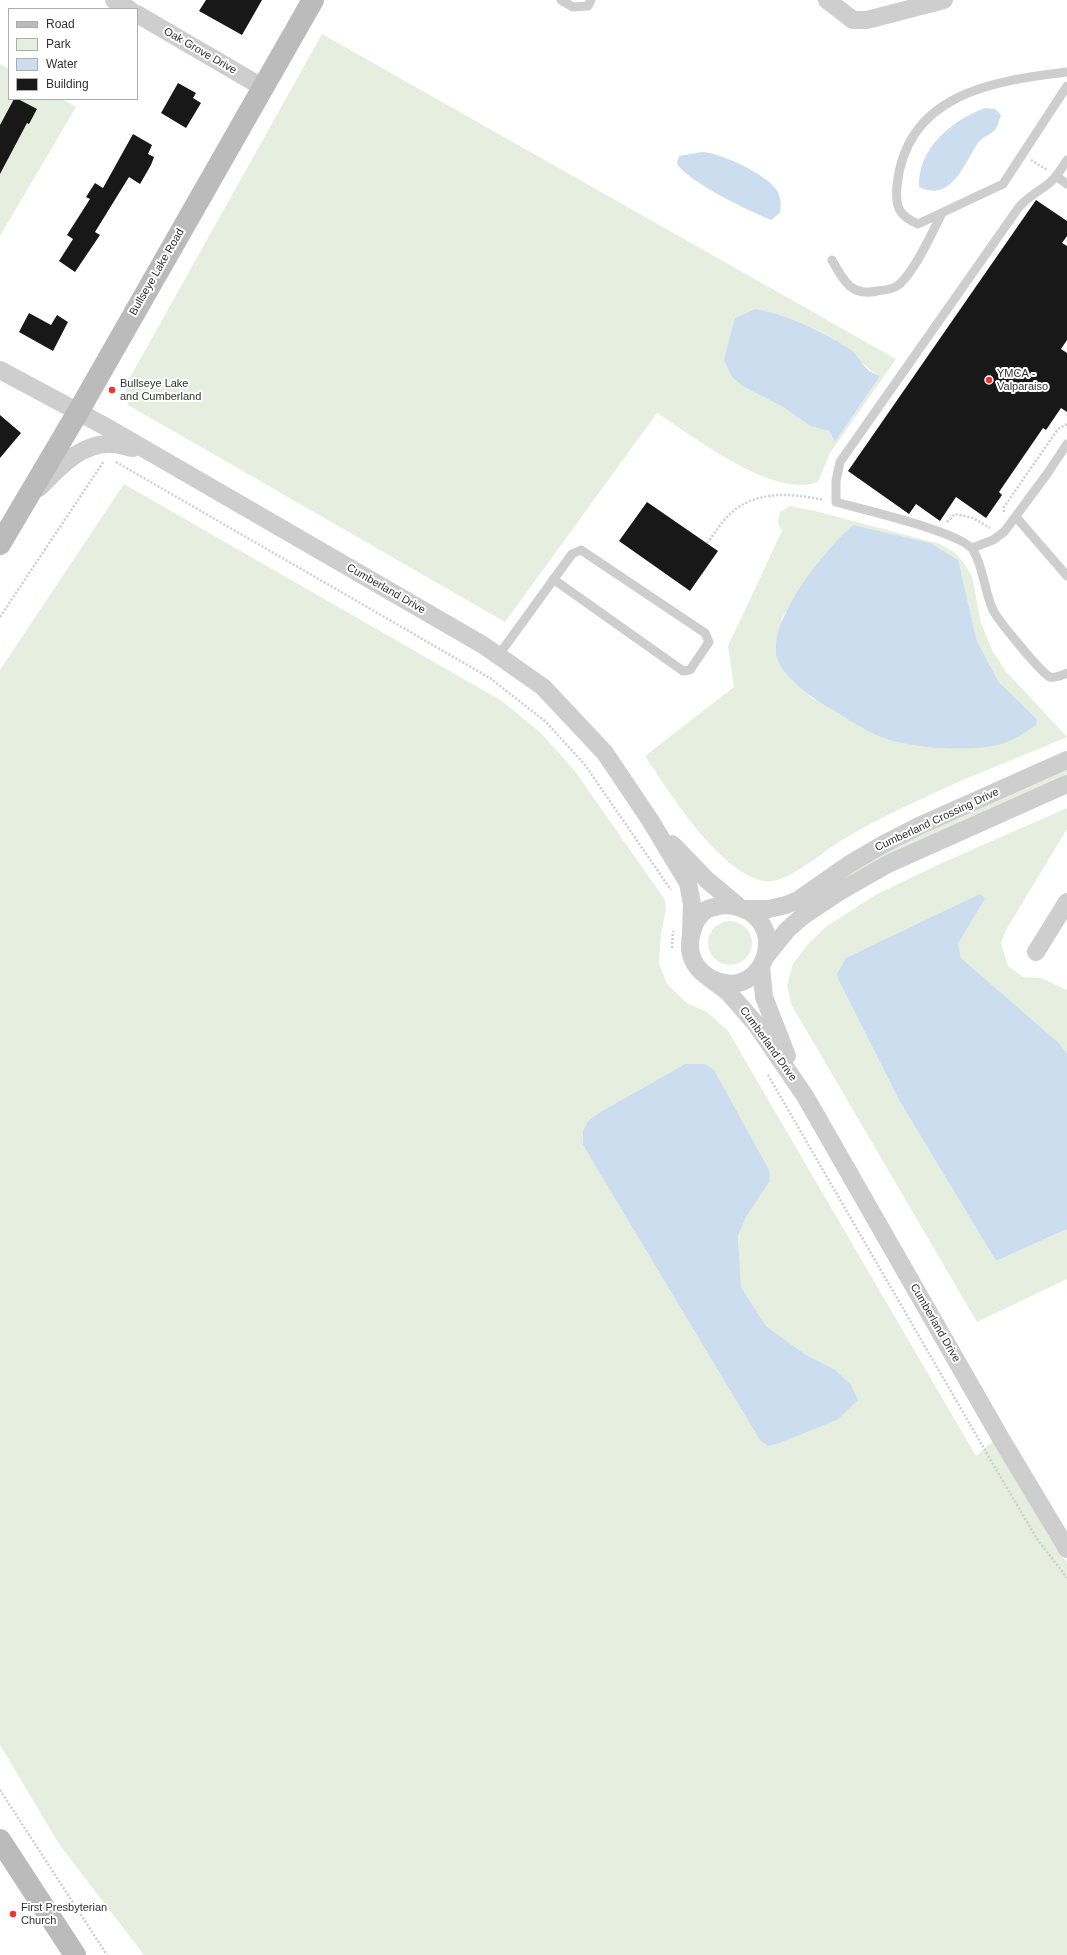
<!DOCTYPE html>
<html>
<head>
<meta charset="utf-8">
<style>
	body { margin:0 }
	#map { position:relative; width:1067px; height:1955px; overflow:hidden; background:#fff; font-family:Arial,sans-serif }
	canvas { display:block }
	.legend { position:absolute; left:8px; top:8px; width:130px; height:92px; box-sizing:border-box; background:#fff; border:1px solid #adadad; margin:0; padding:5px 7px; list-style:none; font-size:12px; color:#313131 }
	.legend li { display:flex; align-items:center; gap:8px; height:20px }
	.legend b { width:20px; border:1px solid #adadad }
</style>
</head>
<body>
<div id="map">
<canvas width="1067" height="1955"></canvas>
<ul class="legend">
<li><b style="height:5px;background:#bbb"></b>Road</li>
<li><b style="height:11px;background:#e6efdf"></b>Park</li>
<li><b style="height:11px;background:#cbddef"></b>Water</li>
<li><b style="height:11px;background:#181818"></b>Building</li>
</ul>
</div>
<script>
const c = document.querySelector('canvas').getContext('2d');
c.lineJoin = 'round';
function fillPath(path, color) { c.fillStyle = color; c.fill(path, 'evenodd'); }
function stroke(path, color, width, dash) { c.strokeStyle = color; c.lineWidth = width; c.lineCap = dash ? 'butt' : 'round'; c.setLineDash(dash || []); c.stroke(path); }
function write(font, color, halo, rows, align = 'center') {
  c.font = font + ' Arial,sans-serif'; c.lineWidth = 4; c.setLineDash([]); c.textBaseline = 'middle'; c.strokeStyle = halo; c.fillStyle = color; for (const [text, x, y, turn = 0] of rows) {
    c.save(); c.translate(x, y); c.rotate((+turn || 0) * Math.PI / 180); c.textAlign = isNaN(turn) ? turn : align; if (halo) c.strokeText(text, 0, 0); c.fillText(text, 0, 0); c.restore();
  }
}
fillPath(new Path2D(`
	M322 34 896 359 830 453 818 482C773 499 695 437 657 413L505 622 128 405 126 397 128 381ZM755 309C779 313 823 330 843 345 856 355 864 368 880 376L835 442 829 431 810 426 783 407 744 387 729 343 735 318Z
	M0 64 9 69V99H62L76 107 0 236Z
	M124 484 502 701 541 733 574 770 665 900 666 910 661 933 659 963 667 984 687 1003 707 1012 728 1031 976 1456 993 1441 1055 1547 1067 1562V1955H144L59 1844 0 1745V670ZM685 1064H705L770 1181 746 1217 738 1236 741 1287 766 1326 806 1355 834 1369 837 1420 777 1444 768 1446 583 1145 588 1121 602 1111Z
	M790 506 815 511 940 544 954 552 964 563 972 576 981 623 993 652 1005 670 1067 737C991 769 913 798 842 840 823 851 786 886 763 881 718 871 670 793 645 756L734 687 728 646 782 531 778 523 780 512ZM853 526 930 543 961 573 977 641 987 660 999 682 1037 719 877 735 811 697 784 670 782 618 806 579 824 555Z
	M1067 769V776L795 913 794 911 848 874 901 844Z
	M1067 808V829L1006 930 1001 943 1008 966 1023 977 1041 978 1067 990V1054L1059 1043 961 958 958 944 985 899 839 981 899 1100 996 1261 1067 1229V1279L977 1322 791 1004 787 985 793 964 809 943 827 926 877 894 942 863Z
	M708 943a22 22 0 1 1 44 0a22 22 0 1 1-44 0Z`), '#e6efdf');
fillPath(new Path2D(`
	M985 108 995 109 1001 115C999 120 998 126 995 130 990 135 982 137 978 143 964 163 952 203 919 187 918 148 951 121 985 108Z
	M702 152C721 153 769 175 778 192 781 199 781 206 780 213L771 220C749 211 690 183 677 164L679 156Z
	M755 309C786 314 825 332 851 350 858 355 862 365 869 371 872 373 877 374 880 376L835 442 829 431 810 426 783 407 744 387 732 377 724 360 735 318Z
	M853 525 930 543 958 560 977 641 987 660 999 682 1037 719 1036 725C1027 731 1016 739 1005 743 973 753 907 749 876 735 859 727 843 715 826 706 812 698 781 675 777 658 768 618 825 550 853 525Z
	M980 894 985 899 958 944 961 958 1059 1043 1067 1054V1229L996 1261 899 1100 839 981 837 974 846 958Z
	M685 1064H705L714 1070 769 1170 770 1181 746 1217 738 1236 741 1287 766 1326 806 1355 834 1369 851 1385 858 1400 837 1420 777 1444 768 1446 760 1440 583 1145V1131L588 1121 602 1111Z`), '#cbddef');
fillPath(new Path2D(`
	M206 0H262L242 35 199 11Z
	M178 83 196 93 193 98 201 103 186 128 161 113Z
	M14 99H18L37 109 29 124 27 123 0 174V125Z
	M133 134 152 145 148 154 154 157 151 165 140 184 129 177 95 232 100 235 75 272 59 261 73 239 67 235 90 199 86 197 95 183 103 188Z
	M1036 200 1067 221V236L1062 243 1067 246V340L1061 349 1067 353V412L1061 408 1046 430 1043 428 999 492 1002 495 986 518 956 497 940 521 916 504 909 514 848 471Z
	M29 313 51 325 57 315 68 322 53 351 19 332Z
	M0 415 21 433 0 458Z
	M647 502 718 551 690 591 619 541Z`), '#181818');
stroke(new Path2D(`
	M1031 160 1047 170
	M116 462 490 678 546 722 585 765 671 890
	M1004 512V507L1058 429 1067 424
	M947 522 955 514 973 518 990 528
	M707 543C716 532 724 517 737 508 764 490 795 494 824 500
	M0 617 104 461
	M672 948 673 931
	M768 1075 997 1471 1037 1539 1067 1578
	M0 1790 107 1955`), '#cecece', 2.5, [2, 2]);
stroke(new Path2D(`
	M561 0 573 7 588 6 591 0
	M1067 72C992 81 906 94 897 186 895 207 899 216 918 224L1003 184 1067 86
	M1067 160C1061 169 1056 179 1047 185 1037 192 1028 197 1019 207L840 462 836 481V502C860 509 962 532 973 550 984 568 984 591 993 610 997 619 1042 674 1050 677 1056 678 1061 676 1067 673
	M1056 176 1067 184
	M832 260C843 280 851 297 877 291 883 290 890 290 895 287 911 280 934 229 942 213
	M1016 517 1067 576
	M972 548 993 540 1004 532 1047 474 1067 444
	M498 656 572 554 581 550 705 633 709 642 690 670 683 671 553 579`), '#cecece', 9);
stroke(new Path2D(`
	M114 0 129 9
	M827 0 853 20H867L944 0
	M137 14 262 87
	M0 370 110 429 483 645 543 687 605 753 650 820 688 883 692 904 691 934
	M39 488C59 468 81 442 112 444 119 444 126 447 133 448
	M672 844 707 880 738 906
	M726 905C794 911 768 1000 717 981 706 977 698 971 693 960 686 945 692 920 706 910 711 907 720 906 726 905Z
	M747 909H769L786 905 798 900 848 865 882 845 919 826 1067 760
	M1036 952 1067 902
	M766 956 787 930 803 916 839 892 888 864 1067 784
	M761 966 764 997 787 1056
	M709 978 728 992 755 1023 805 1096 1000 1437 1067 1549`), '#cecece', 18);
stroke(new Path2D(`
	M0 544 78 412 313 0
	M0 1840 75 1955`), '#bbb', 22);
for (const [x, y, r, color] of [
	[989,380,4,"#f1342b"],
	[112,390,4,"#f1342b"],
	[13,1914,4,"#f1342b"]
]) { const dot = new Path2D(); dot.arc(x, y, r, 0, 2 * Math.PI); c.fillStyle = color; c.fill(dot); stroke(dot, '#fff', 1.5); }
write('11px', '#313131', '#fff', [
	["Oak Grove Drive",200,51,30],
	["Bullseye Lake Road",157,272,-60],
	["Cumberland Drive",386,589,30],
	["Cumberland Crossing Drive",937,820,-25],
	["Cumberland Drive",768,1044,54],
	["Cumberland Drive",935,1323,60]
]);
write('11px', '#313131', '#fff', [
	["YMCA -",997,374],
	["Valparaiso",997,387],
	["Bullseye Lake",120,384],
	["and Cumberland",120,397],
	["First Presbyterian",21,1908],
	["Church",21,1921]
], 'left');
</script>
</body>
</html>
